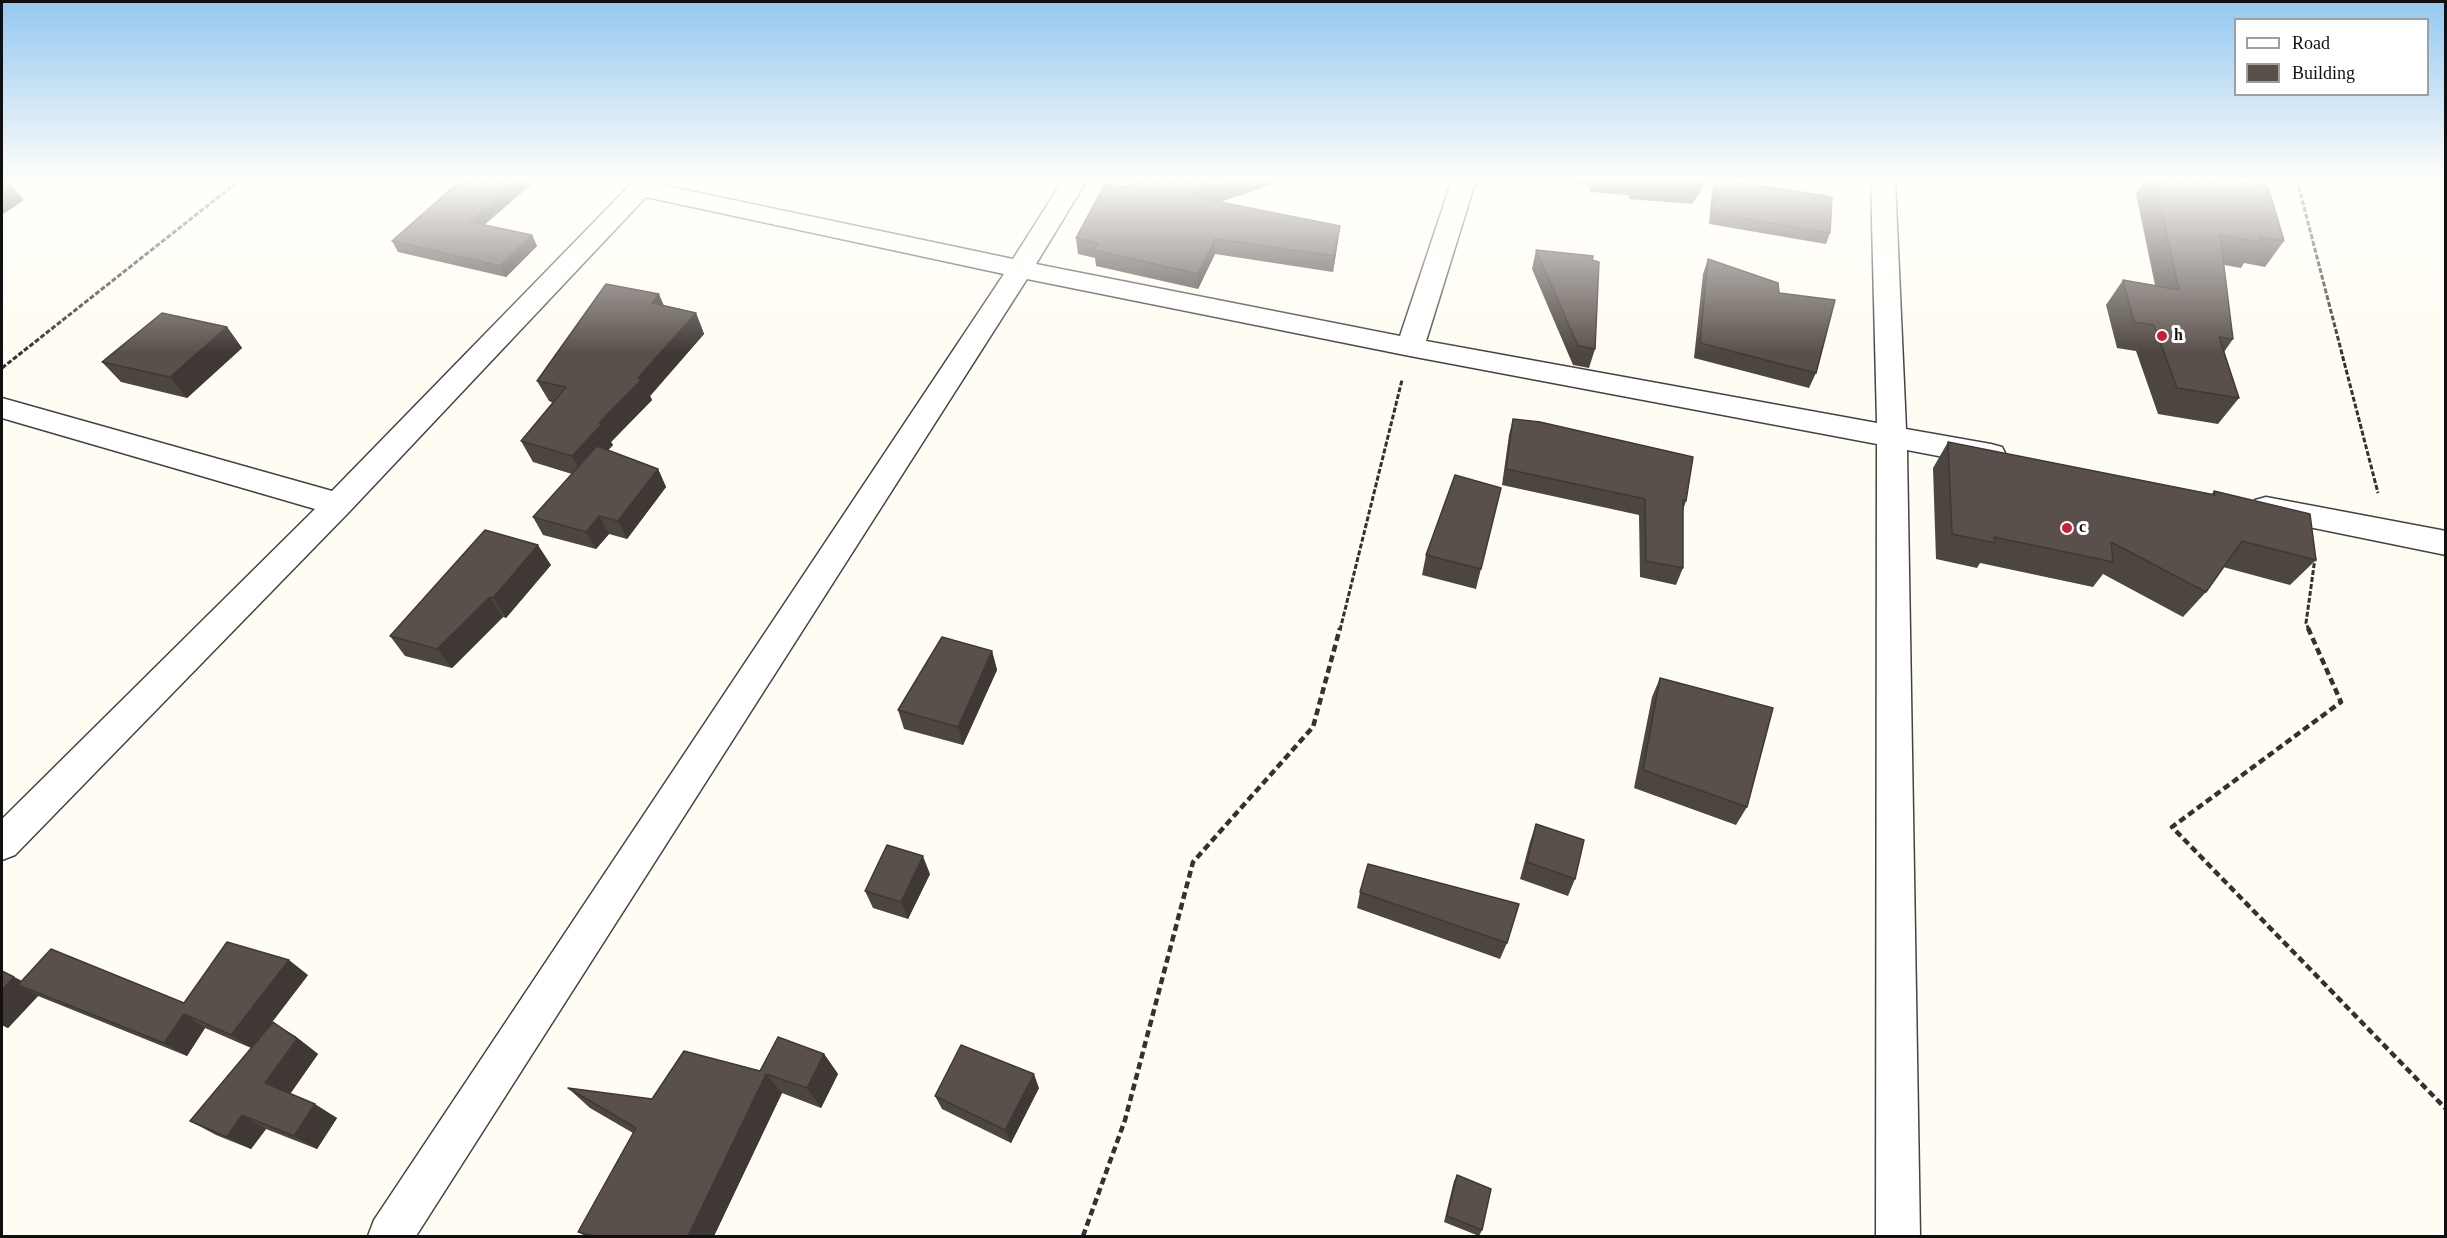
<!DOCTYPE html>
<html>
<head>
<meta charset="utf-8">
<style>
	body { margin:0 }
	#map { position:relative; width:2447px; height:1238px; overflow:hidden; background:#fffcf3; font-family:"Times New Roman",serif }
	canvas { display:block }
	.frame { position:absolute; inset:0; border:3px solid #101010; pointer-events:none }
	.legend { position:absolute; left:2234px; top:18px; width:195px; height:78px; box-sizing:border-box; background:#fff; border:2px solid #9f9f9f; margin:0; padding:8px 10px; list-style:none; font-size:18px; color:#101010 }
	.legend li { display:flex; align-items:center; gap:12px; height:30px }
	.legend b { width:30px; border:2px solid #9f9f9f }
</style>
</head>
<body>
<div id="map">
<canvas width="2447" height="1238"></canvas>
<div class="frame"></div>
<ul class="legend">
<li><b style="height:8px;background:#fff"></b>Road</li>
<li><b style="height:16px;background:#5a504b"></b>Building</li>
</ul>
</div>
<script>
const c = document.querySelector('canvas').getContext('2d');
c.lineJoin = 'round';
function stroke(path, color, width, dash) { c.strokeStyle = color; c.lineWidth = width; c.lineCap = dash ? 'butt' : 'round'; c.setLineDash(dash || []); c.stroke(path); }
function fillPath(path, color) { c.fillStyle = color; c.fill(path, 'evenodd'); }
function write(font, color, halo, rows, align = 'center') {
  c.font = font + ' "Times New Roman",serif'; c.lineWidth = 6; c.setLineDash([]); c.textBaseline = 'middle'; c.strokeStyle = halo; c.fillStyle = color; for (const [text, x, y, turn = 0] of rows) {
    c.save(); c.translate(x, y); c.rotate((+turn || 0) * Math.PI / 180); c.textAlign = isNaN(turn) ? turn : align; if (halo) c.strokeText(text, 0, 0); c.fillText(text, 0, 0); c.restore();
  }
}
const minor = new Path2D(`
	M635 180H660L657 184 1013 259 1063 180H1087L1036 264 1400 336 1452 180H1476L1426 341 1877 423 1871 180H1895L1906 429 1991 444 2002 447 2006 455 2002 463 1991 466 1907 450 1920 1236H1876L1877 444 1410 356 1027 279 416 1236H368L374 1220 1004 274 646 197 349 512 15 855 2 860V819L315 509 2 418V398L332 491Z
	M2266 497 2446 531V555L2255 516 2251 508 2255 500Z`);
stroke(minor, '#434343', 3);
stroke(new Path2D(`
	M2297 180 2378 493
	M2 368 240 180
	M1340 630 1402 380
	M2309 630 2306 623 2315 558`), '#323232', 3, [5, 2]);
stroke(new Path2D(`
	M2308 628 2341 702 2172 827 2446 1109
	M1083 1236 1125 1120 1193 862 1313 727 1340 628`), '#323232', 4.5, [7, 4]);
fillPath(minor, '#fff');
fillPath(new Path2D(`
	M461 180H536L484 225 532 235 537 246 506 277 398 252 392 241Z
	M1285 180 1219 202 1338 241 1333 272 1215 254 1198 289 1096 266 1095 258 1078 254 1076 238 1128 187Z
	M1551 180H1708L1692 204 1629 199V195L1590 192V186L1550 181Z
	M1715 180 1830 233 1826 244 1709 224 1712 189Z
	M2145 180H2226L2284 241 2265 267 2244 263 2241 268 2224 265 2233 339 2224 352 2239 398 2218 424 2158 414 2136 351 2117 348 2106 305 2123 280 2155 285 2136 194Z
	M1536 250 1592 260 1595 349 1589 368 1573 365 1532 269Z
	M1708 259 1779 293 1816 373 1809 388 1694 358 1703 274Z
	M663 305 696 313 704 334 650 396 652 400 611 442 613 445 608 450 658 469 666 487 627 539 609 534 596 549 543 535 533 517 572 474 533 462 521 441 553 403 549 401 537 381Z
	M227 327 242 348 187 398 121 382 102 362Z
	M1513 419 1686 501 1683 510V568L1676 585 1640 577 1639 515 1502 485 1509 435Z
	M1948 442 2211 495 2214 491 2316 560 2290 585 2223 567 2206 592 2183 617 2103 574 2093 587 1980 563 1977 568 1936 559 1933 468Z
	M1501 488 1476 589 1422 575 1426 555Z
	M551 565 506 618 503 617 452 668 405 656 390 636Z
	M992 651 997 670 963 745 904 729 898 710Z
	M1660 678 1747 807 1736 825 1634 788 1652 697Z
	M1536 824 1575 879 1568 896 1520 879 1530 842Z
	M930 874 908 919 873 908 865 891Z
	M1360 892 1507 943 1500 959 1357 908Z
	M2 971 22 981 184 1003 308 975 270 1025 295 1036 318 1054 290 1094 337 1118 317 1149 266 1129 251 1149 216 1135 190 1121 251 1048 205 1028 187 1056 38 996 8 1028 2 1025Z
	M824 1054 838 1074 821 1108 782 1093 714 1236H585L578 1232 633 1133 590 1108 568 1088 652 1099Z
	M1039 1088 1011 1143 942 1109 935 1096Z
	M1457 1175 1482 1230 1479 1236 1444 1222 1454 1181Z`), '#4d4540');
fillPath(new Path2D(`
	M7 180 24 200 2 215V183Z
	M518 180H536L475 233 470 222Z
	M1240 180H1285L1191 212 1190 196Z
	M1702 180H1708L1692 204 1699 184Z
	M1340 226 1338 241 1333 272 1334 256Z
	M532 235 537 246 506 277 500 266Z
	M1215 239V254L1198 289V274Z
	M659 294 668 315 652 303Z
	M696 313 704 334 650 396 652 400 611 442 613 445 583 477 572 456 638 378Z
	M227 327 242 348 187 398 170 377Z
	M658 469 666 487 627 539 618 521Z
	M599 516 609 534 596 549 586 532Z
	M538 545 551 565 506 618 493 598Z
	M490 597 503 617 452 668 437 649Z
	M992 651 997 670 963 745 958 727Z
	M923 856 930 874 908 919 901 902Z
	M289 960 308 975 252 1048 231 1035Z
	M14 977 42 992 18 985 38 996 8 1028 2 1025V990Z
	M184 1014 205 1028 187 1056 164 1043Z
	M273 1022 295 1036 318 1054 288 1097 265 1083Z
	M824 1054 838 1074 821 1108 807 1088Z
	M766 1074 782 1093 714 1236H688Z
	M1034 1074 1039 1088 1011 1143 1005 1130Z
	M315 1104 337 1118 317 1149 294 1136Z
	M242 1115 266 1129 251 1149 227 1137Z`), '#3f3834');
const building = new Path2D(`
	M461 180H518L470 222 532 235 500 266 392 241Z
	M1131 180H1240L1190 196 1340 226 1334 256 1215 239 1198 274 1094 250 1098 243 1076 238 1105 184 1128 187Z
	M1645 180H1702L1699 184Z
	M1716 180H1725L1832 197 1830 233 1712 213Z
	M2155 180H2226L2268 186 2284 241 2259 237 2260 242 2220 235 2233 339 2219 337 2239 398 2177 388 2154 325 2134 322 2123 280 2179 290Z
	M1536 250 1593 256 1592 260 1599 262 1595 349 1578 346Z
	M1708 259 1778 283 1779 293 1835 300 1816 373 1700 343Z
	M606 284 659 294 652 303 696 313 638 378 642 379 599 423 602 424 572 456 521 441 566 387 537 381Z
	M162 313 227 327 170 377 102 362Z
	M1513 419 1540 422 1693 457 1686 501 1683 500V568L1646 561 1645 499 1506 469Z
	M1948 442 2215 495 2214 491 2310 514 2316 560 2242 541 2206 592 2111 542 2113 562 1994 537 1995 543 1952 534Z
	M597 446 658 469 618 521 599 516 586 532 533 517Z
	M1455 475 1501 488 1481 569 1426 555Z
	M485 530 538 545 493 598 490 597 437 649 390 636Z
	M942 637 992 651 958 727 898 710Z
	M1660 678 1773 708 1747 807 1643 770Z
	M1536 824 1584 840 1575 879 1527 862Z
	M887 845 923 856 901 902 865 891Z
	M1368 864 1519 904 1507 943 1360 892Z
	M227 942 289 960 231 1035 184 1014 164 1043 18 985 51 949 184 1003Z
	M2 971 14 977 2 990Z
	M273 1022 297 1039 265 1083 315 1104 294 1136 242 1115 227 1137 190 1121Z
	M778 1037 824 1054 807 1088 766 1074 688 1236H595L578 1232 636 1128 568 1088 652 1099 684 1051 760 1071Z
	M961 1045 1034 1074 1005 1130 935 1096Z
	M1457 1175 1491 1189 1482 1230 1447 1216Z`);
fillPath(building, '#5a504b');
stroke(building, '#3f3834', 1.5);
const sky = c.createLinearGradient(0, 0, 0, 353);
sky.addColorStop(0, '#93c8f0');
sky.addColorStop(0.51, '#fffefa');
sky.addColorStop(1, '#fffefa00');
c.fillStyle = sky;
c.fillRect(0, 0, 2447, 353);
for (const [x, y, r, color] of [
	[2162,336,6,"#cc1c37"],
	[2067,528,6,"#cc1c37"]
]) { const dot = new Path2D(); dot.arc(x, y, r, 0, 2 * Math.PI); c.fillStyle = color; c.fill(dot); stroke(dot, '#fff', 2); }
write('bold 16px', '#101010', '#fff', [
	["h",2174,336],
	["c",2079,528]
], 'left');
</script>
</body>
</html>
